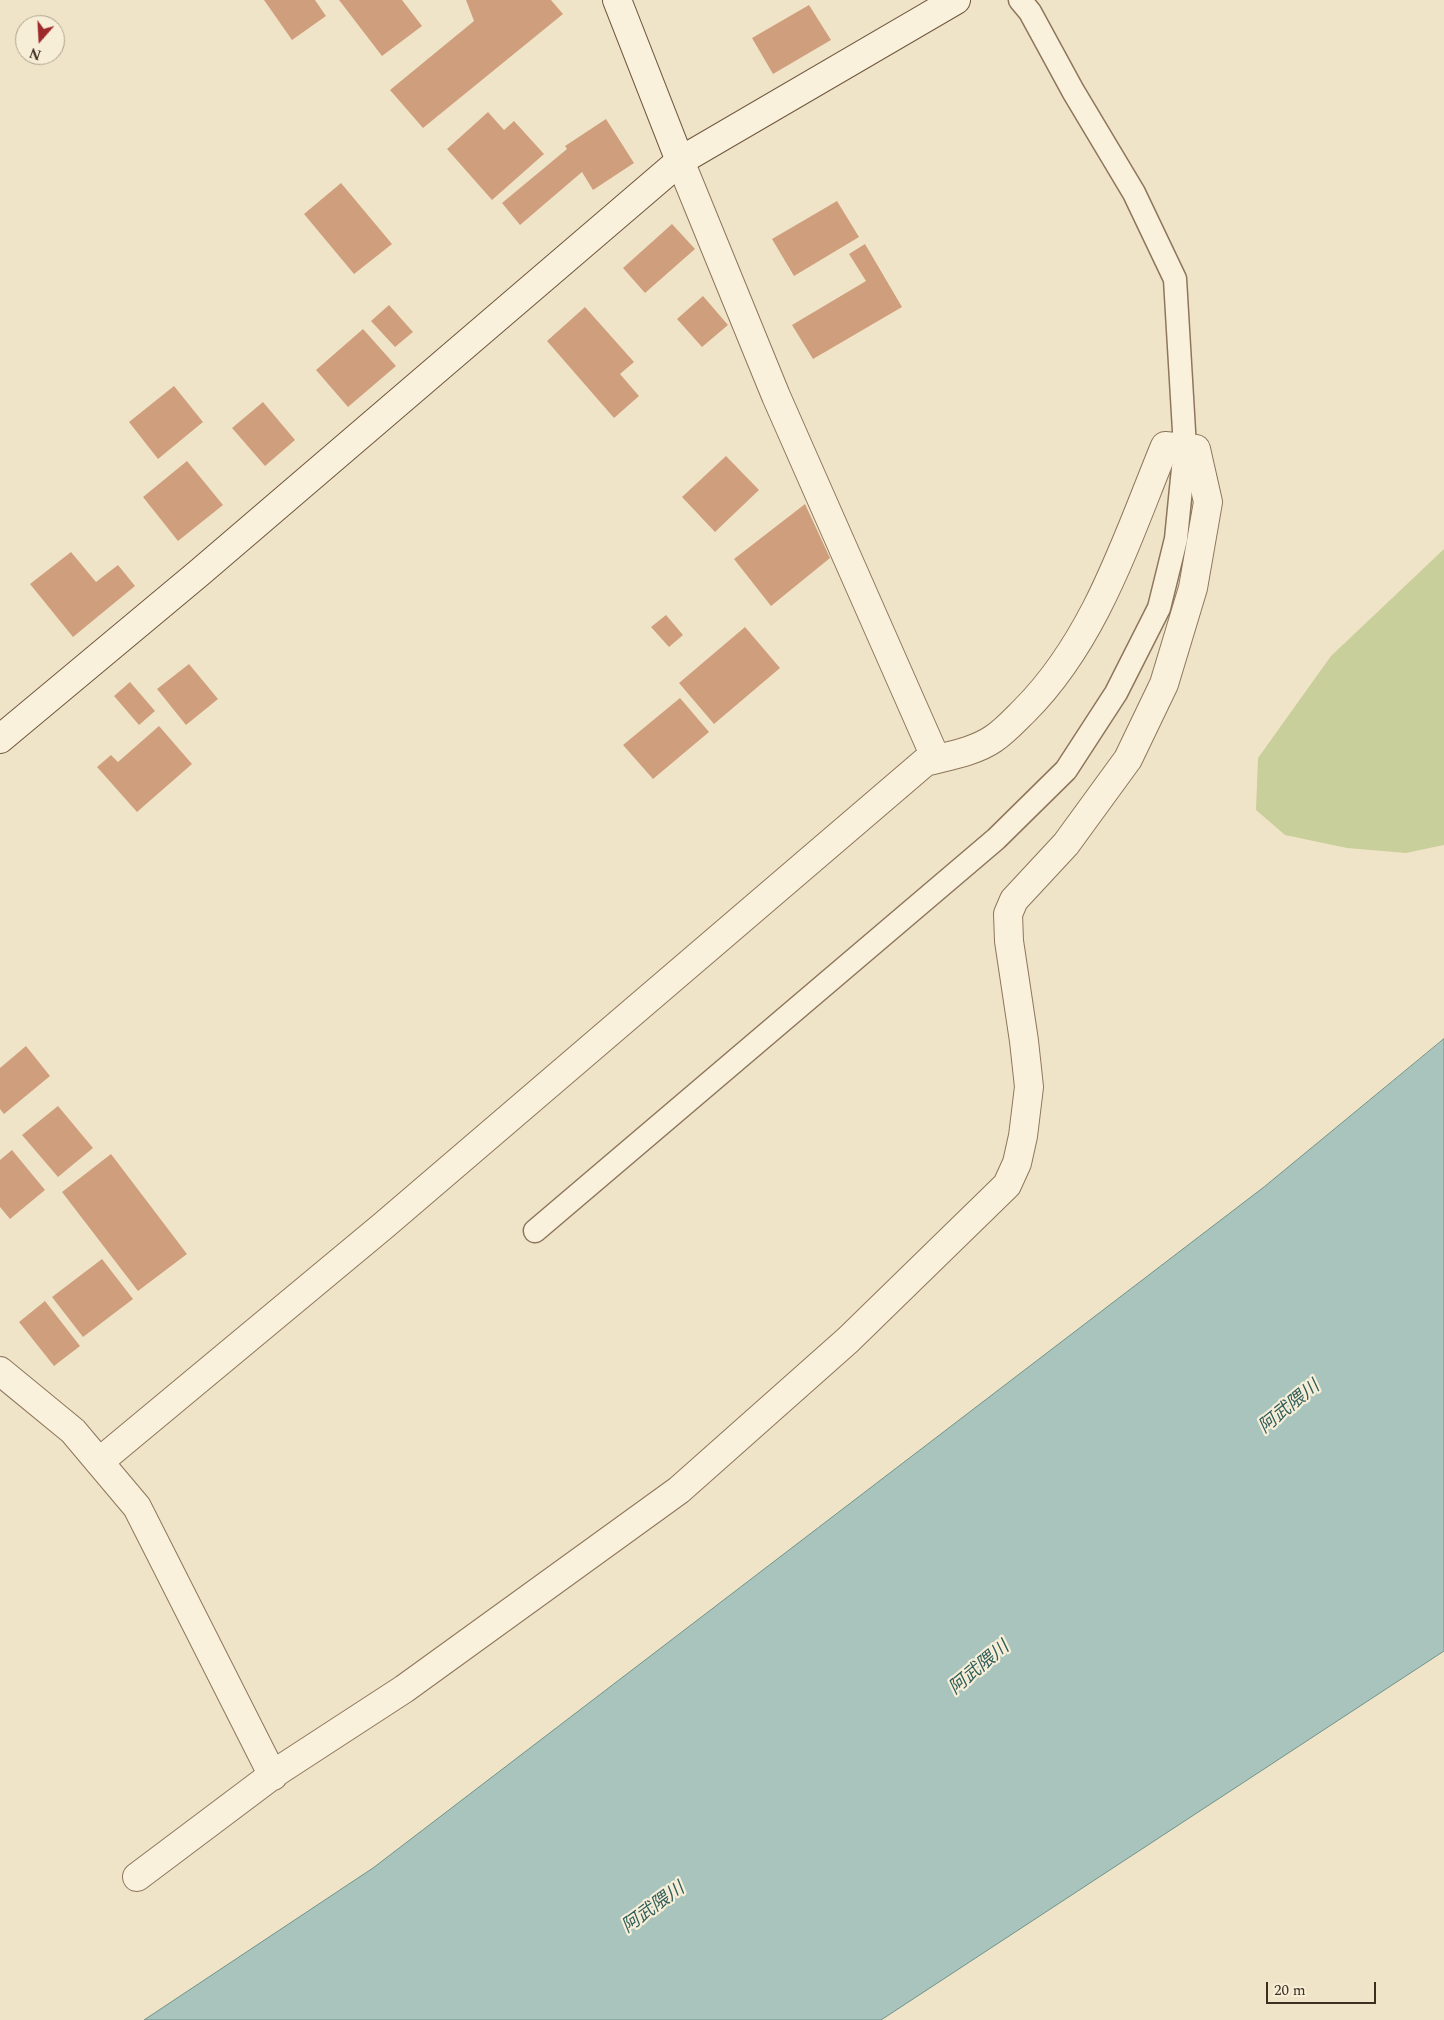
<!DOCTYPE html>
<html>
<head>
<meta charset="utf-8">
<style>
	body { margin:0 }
	#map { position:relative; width:1444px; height:2020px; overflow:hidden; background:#f0e4c8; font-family:Spectral,serif }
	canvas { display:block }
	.north { position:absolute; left:15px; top:15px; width:50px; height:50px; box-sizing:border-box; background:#f7eed8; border:1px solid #ada18e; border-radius:50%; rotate:199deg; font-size:14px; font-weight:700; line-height:20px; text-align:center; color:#3d2e20 }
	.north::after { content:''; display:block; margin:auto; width:18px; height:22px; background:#9e2a2b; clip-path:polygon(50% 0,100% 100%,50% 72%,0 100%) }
	.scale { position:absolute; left:1266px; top:1982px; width:110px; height:22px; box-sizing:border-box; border:2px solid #3d2e20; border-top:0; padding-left:6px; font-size:15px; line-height:18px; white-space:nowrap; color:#3d2e20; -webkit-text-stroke:4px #f7eed8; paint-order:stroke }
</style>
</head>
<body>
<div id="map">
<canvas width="1444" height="2020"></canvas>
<div class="north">N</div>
<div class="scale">20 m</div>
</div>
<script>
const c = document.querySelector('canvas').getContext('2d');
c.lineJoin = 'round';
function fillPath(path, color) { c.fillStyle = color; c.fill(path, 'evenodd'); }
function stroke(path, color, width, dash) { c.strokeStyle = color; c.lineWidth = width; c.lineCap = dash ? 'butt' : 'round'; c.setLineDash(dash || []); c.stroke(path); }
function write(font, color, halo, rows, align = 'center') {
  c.font = font + ' Spectral,"Noto Sans JP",serif'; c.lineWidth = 4.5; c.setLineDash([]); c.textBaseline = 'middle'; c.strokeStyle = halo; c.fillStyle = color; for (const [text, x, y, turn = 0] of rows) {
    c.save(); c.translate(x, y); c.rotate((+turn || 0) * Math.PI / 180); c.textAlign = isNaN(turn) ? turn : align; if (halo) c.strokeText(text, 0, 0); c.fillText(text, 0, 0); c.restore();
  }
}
fillPath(new Path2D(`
	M1444 549V845L1406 853 1347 848 1285 835 1256 810 1258 758 1331 656Z`), '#c9cf9b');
const water = new Path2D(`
	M1444 1039V1651L881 2020H144L373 1868 1264 1187Z`);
fillPath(water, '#a9c4bc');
stroke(water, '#6f938a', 1);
fillPath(new Path2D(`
	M264 0H315L326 16 292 40Z
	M339 0H402L422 26 382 56Z
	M466 0H551L563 14 423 128 390 90 474 21Z
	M809 5 831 40 773 74 752 38Z
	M488 112 504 130 514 121 544 154 492 200 447 149Z
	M606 119 634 163 593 190 582 172 520 225 502 203 567 149 565 146Z
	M341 183 392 244 354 274 304 214Z
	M837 201 859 237 794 276 772 239Z
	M672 224 695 249 645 293 623 268Z
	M865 244 902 307 813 359 792 325 866 281 849 254Z
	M703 296 728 325 702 347 677 319Z
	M389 305 413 332 395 347 371 321Z
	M585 307 634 362 620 374 639 396 614 418 547 341Z
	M363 329 396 366 348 407 316 370Z
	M174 386 203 422 158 459 129 422Z
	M263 402 295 440 265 466 232 428Z
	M726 456 759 490 715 532 682 497Z
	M187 461 223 505 178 541 143 497Z
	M805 504 830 558 771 606 734 559Z
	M71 552 96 582 118 565 135 586 73 637 30 584Z
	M666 615 683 635 669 647 651 627Z
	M745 627 780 668 714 724 679 683Z
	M189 664 218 699 186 725 157 689Z
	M130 682 155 711 139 725 114 696Z
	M680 698 709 732 653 779 623 745Z
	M159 726 192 764 137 812 97 767 111 755 118 762Z
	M26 1046 50 1076 4 1114 0 1109V1068Z
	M58 1106 93 1148 58 1177 22 1135Z
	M12 1150 45 1190 10 1219 0 1207V1160Z
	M111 1154 187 1254 138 1291 62 1192Z
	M102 1259 133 1299 83 1337 52 1297Z
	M45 1301 80 1346 54 1366 19 1322Z`), '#cf9f7d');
const lane = new Path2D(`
	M535 1231 996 839 1066 770 1116 693 1159 608 1176 539 1185 448 1175 279 1134 193 1073 91 1030 12 1020 0`);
const street = new Path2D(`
	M680 161 776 396 936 759
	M0 1371 73 1431 137 1507 273 1776
	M99 1462 383 1226 925 762C947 756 974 752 993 739 1004 732 1014 721 1024 711 1096 639 1127 538 1165 446L1196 449 1208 502 1193 588 1164 684 1128 759 1066 844 1014 900 1008 914 1009 941 1024 1041 1029 1087 1023 1136 1017 1163 1007 1185 848 1340 679 1490 404 1689 278 1771 137 1877`);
const secondary = new Path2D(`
	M617 0 680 161
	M0 739 199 573 680 161 956 0`);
stroke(lane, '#8d765c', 25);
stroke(street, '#8d765c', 30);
stroke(secondary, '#6f573f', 30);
stroke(lane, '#faf1dc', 22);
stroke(street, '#faf1dc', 28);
stroke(secondary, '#faf1dc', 28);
write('italic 18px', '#2f5d5a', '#f7eed8', [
	["阿武隈川",1290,1408,-39],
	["阿武隈川",980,1669,-40],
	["阿武隈川",654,1909,-36]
]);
</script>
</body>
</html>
